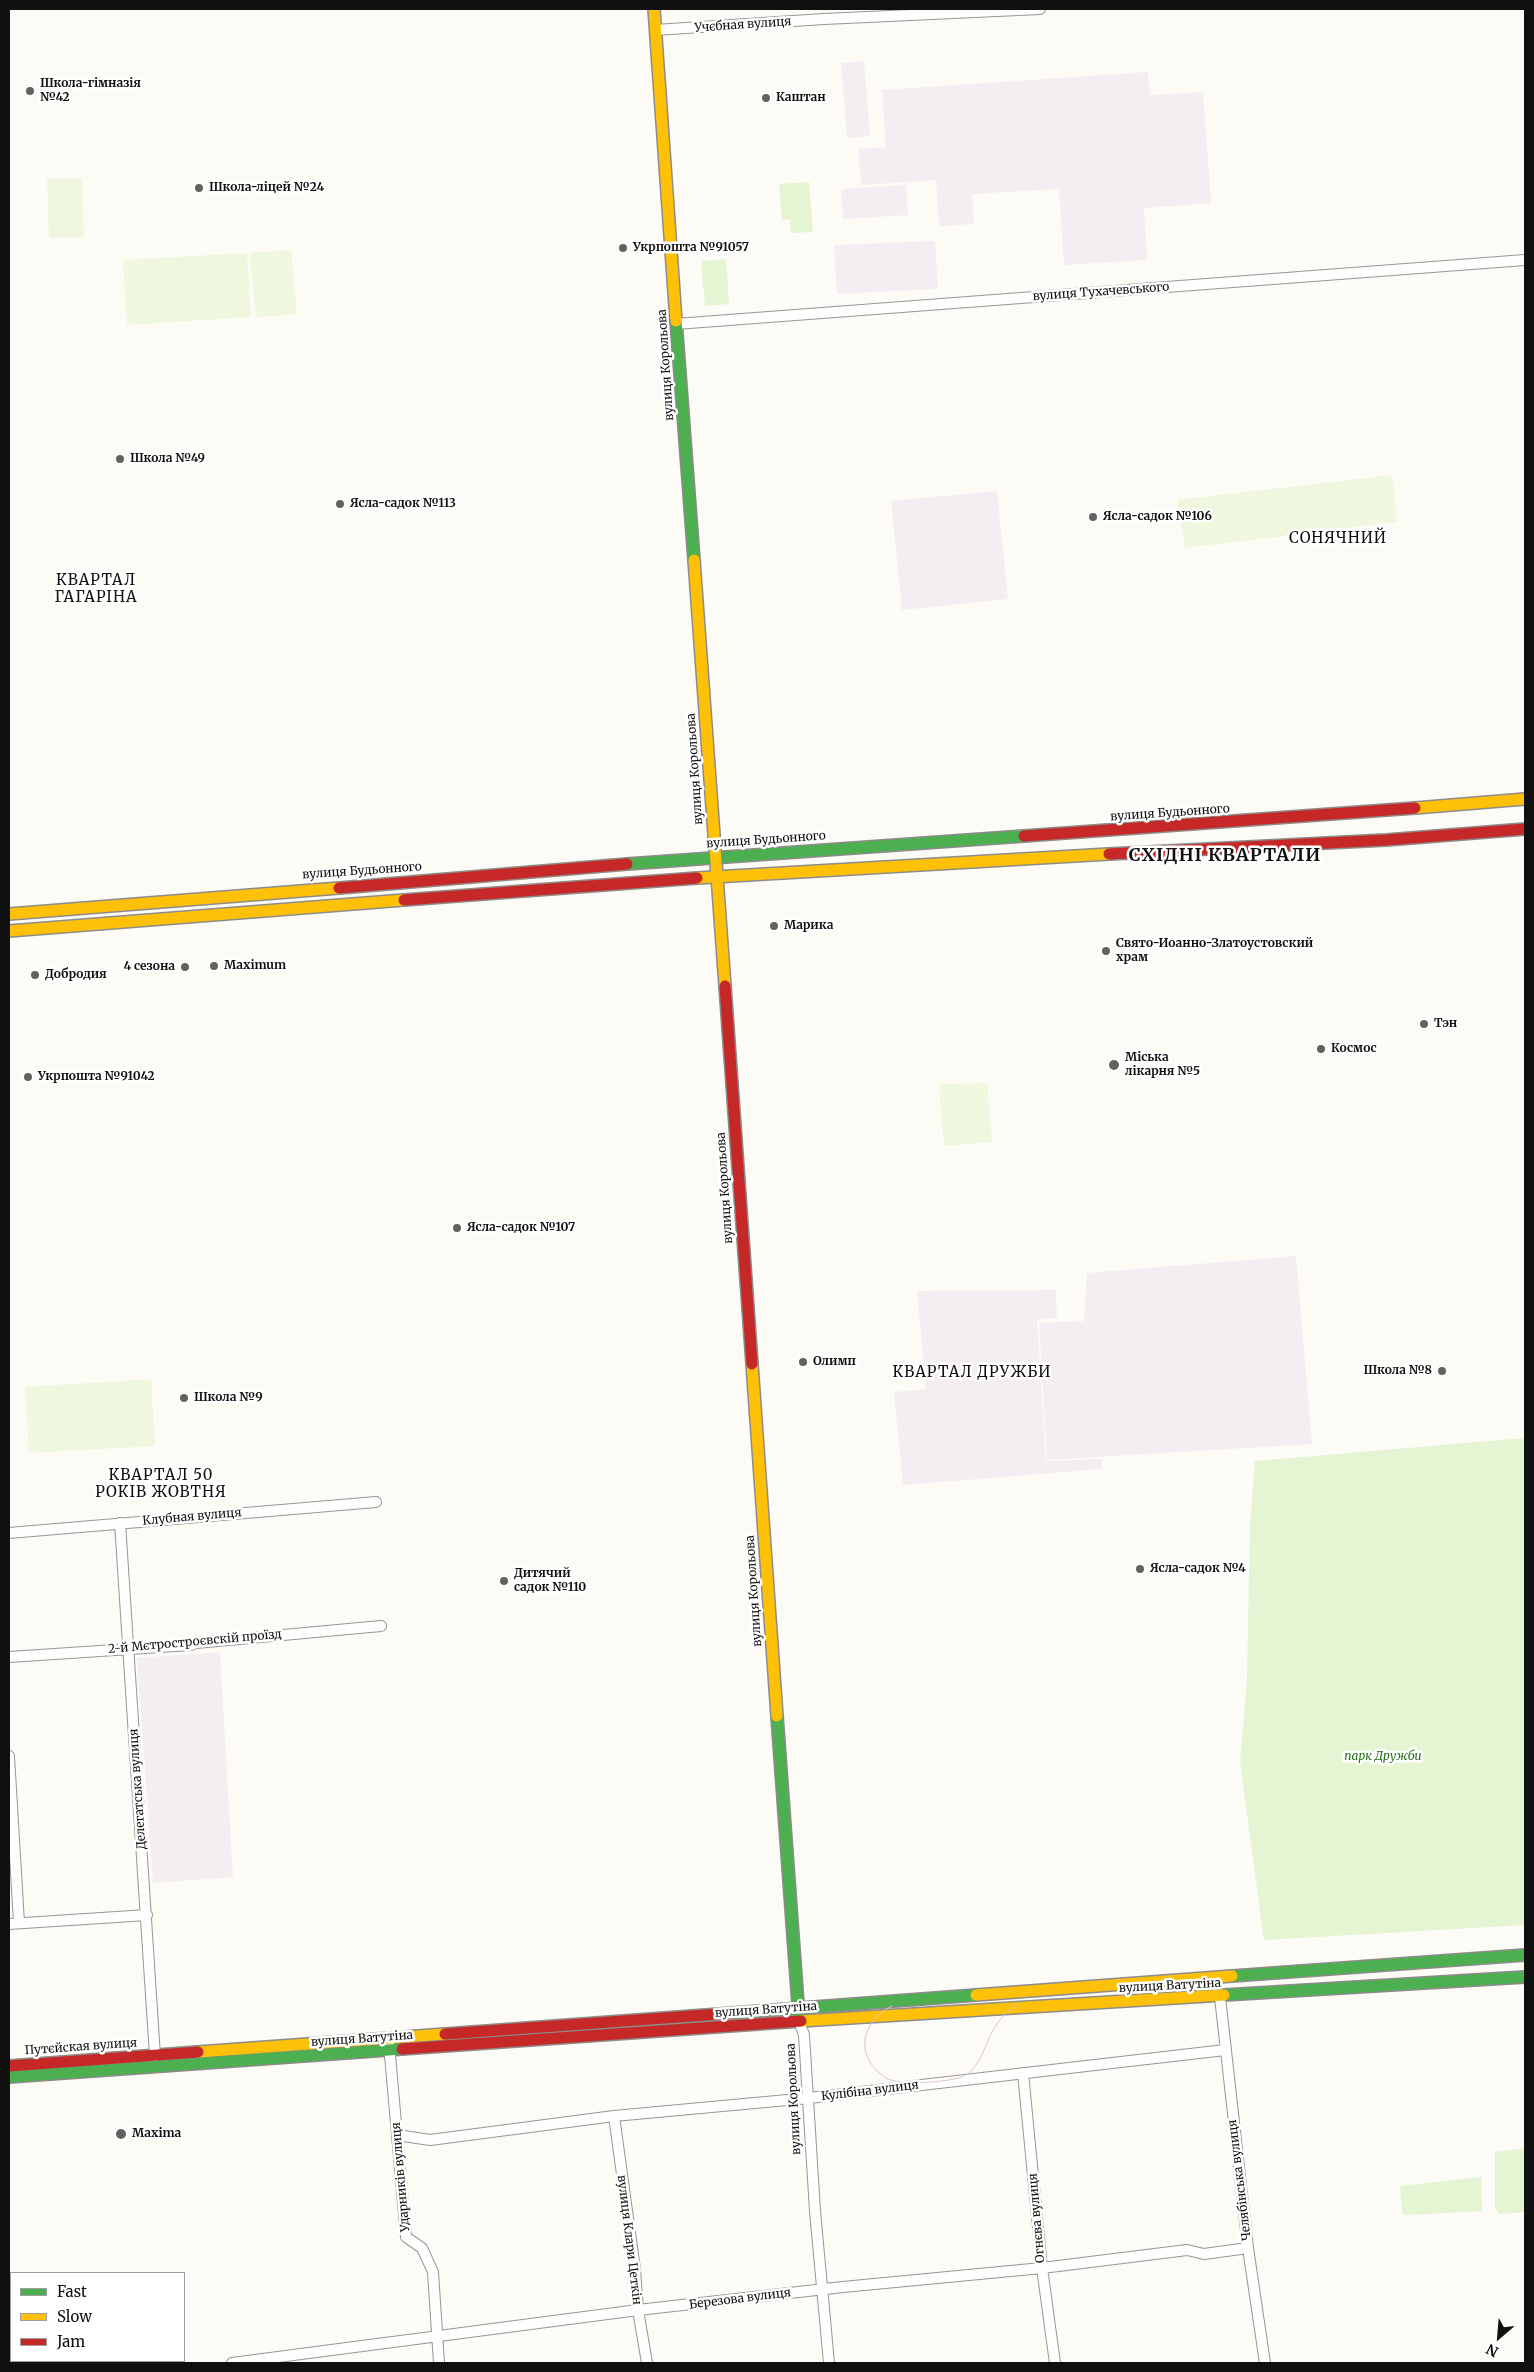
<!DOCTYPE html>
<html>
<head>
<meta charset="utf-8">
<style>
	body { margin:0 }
	#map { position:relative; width:1534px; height:2372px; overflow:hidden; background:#fcfbf6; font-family:Merriweather,serif }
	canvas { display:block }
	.frame { position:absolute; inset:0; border:10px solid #101010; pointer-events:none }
	.legend { position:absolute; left:10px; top:2272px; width:175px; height:90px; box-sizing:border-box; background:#fff; border:1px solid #9f9f9f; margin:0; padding:6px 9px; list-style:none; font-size:15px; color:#101010 }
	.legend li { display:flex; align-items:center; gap:10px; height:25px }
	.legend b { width:25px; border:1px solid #9f9f9f }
	.north { position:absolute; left:1474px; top:2312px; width:50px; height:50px; -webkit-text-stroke:4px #fff; paint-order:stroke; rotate:207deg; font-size:14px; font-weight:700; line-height:20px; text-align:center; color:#101010 }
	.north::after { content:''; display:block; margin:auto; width:18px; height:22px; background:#101010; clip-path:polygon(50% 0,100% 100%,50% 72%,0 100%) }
</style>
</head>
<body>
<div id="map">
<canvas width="1534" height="2372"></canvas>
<div class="frame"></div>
<ul class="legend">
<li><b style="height:6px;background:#4caf50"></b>Fast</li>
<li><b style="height:6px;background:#ffc107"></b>Slow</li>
<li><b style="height:6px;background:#c62828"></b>Jam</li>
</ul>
<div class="north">N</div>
</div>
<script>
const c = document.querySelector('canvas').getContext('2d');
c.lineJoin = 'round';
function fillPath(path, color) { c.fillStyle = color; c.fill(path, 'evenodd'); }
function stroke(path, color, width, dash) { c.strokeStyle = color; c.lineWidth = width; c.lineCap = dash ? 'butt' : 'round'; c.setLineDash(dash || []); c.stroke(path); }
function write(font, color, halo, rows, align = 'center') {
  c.font = font + ' Merriweather,serif'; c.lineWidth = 5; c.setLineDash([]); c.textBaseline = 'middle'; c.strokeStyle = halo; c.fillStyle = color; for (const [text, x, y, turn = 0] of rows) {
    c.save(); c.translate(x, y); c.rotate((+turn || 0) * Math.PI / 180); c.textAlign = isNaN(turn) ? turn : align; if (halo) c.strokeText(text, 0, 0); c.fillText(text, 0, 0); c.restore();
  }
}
fillPath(new Path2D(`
	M864 61 870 136 847 138 841 63Z
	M1148 72 1150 95 1203 92 1211 203 1144 208 1147 260 1064 265 1059 189 972 194 974 224 939 226 936 180 861 185 858 149 886 147 882 90Z
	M906 185 908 215 843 219 841 189Z
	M935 241 938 289 837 294 834 245Z
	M997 491 1008 599 902 610 891 501Z
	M1296 1256 1312 1444 1047 1460 1039 1323 1084 1321 1087 1273Z
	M1056 1290 1057 1318 1037 1320 1046 1461 1102 1459V1469L903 1485 894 1392 926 1389 917 1291Z
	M220 1652 233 1877 153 1883 137 1658Z`), '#f4eef2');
fillPath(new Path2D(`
	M809 182 813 232 791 233 790 219 782 220 779 184Z
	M726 259 729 304 705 306 701 261Z
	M1525 1438V1925L1264 1940 1240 1761 1247 1681 1250 1524 1255 1461Z
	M1525 2148V2212L1500 2214 1495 2209V2152Z
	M1481 2177 1482 2211 1405 2215 1402 2213 1400 2186Z`), '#e5f4d3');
fillPath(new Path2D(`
	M82 178 84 237 49 238 47 179Z
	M291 250 297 314 256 317 250 253Z
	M247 253 251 317 127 325 123 260Z
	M1392 475 1397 522 1185 548 1177 500Z
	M987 1083 992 1142 944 1146 939 1084Z
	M151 1379 155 1446 29 1453 25 1387Z`), '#eff8de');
const street = new Path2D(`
	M655 30 824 19 1040 9
	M676 324 1525 260
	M120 1523 155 2056
	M9 1533 376 1502
	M9 1657 191 1645 196 1643 381 1626
	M9 1756 19 1923
	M9 1924 147 1915
	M1220 1997 1248 2248 1265 2363
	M799 2021 804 2035 815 2211 829 2363
	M389 2044 406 2237 422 2248 433 2272 439 2363
	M1023 2073 1042 2268 1055 2363
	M614 2116 635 2269 638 2310 647 2363
	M397 2135 430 2140 614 2116 809 2098 1225 2050
	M232 2363 638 2310 843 2287 1042 2268 1187 2250 1204 2254 1248 2248`);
const fast = new Path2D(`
	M676 321 694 560
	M627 864 1024 836
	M777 1716 799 2018
	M1232 1976 1525 1955
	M1224 1995 1525 1977
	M733 2013 976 1995
	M9 2077 402 2049`);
const slow = new Path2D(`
	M654 9 676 321
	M694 560 725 986
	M1415 808 1525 799
	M697 878 1109 854
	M9 914 339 888
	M9 931 404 900
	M752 1364 777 1716
	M976 1995 1232 1976
	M801 2021 1224 1995
	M198 2052 445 2034`);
const jam = new Path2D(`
	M1024 836 1415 808
	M1109 854 1386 840 1525 829
	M339 888 627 864
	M404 900 697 878
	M725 986 752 1364
	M445 2034 733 2013
	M402 2049 801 2021
	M9 2066 198 2052`);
stroke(street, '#969694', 12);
stroke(fast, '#8d8c8a', 14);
stroke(slow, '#8d8c8a', 14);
stroke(jam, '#8d8c8a', 14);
stroke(street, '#fffefe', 10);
stroke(fast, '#4caf50', 11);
stroke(slow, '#ffc107', 11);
stroke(jam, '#c62828', 11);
stroke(new Path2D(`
	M892 2006C860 2022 854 2057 886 2078 899 2086 948 2082 962 2077 981 2069 985 2042 995 2027 1001 2017 1010 2009 1020 2003`), '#dac4c4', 1);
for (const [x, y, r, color] of [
	[30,91,5,"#636260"],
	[766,98,5,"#636260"],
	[199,188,5,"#636260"],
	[623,248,5,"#636260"],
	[120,459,5,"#636260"],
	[340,504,5,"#636260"],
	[1093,517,5,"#636260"],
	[774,926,5,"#636260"],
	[1106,951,5,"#636260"],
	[214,966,5,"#636260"],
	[185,967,5,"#636260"],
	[35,975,5,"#636260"],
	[1424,1024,5,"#636260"],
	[1321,1049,5,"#636260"],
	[1114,1065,6,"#636260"],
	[28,1077,5,"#636260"],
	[457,1228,5,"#636260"],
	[803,1362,5,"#636260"],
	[1442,1371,5,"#636260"],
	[184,1398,5,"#636260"],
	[1140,1569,5,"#636260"],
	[504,1581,5,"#636260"],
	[121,2134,6,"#636260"]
]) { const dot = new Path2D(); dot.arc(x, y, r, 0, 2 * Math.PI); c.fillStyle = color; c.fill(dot); stroke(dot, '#fff', 2); }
write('12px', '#101010', '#fff', [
	["Учєбная вулиця",743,25,-4],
	["вулиця Тухачевського",1101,292,-4],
	["вулиця Корольова",666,365,-94],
	["вулиця Корольова",695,769,-94],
	["вулиця Будьонного",1170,813,-4],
	["вулиця Будьонного",766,840,-4],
	["вулиця Будьонного",362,871,-4],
	["вулиця Корольова",725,1188,-94],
	["Клубная вулиця",192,1517,-5],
	["вулиця Корольова",754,1591,-94],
	["2-й Мєтростроєвскій проїзд",195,1642,-5],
	["Делегатська вулиця",138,1789,-94],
	["вулиця Ватутіна",1170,1986,-3],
	["вулиця Ватутіна",766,2010,-4],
	["вулиця Ватутіна",362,2039,-4],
	["Путєйская вулиця",81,2047,-4],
	["Кулібіна вулиця",870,2091,-7],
	["вулиця Корольова",794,2099,-93],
	["Ударників вулиця",401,2177,-95],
	["Челябінська вулиця",1240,2180,-97],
	["Огнєва вулиця",1037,2218,-95],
	["вулиця Клари Цеткін",629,2240,83],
	["Березова вулиця",740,2299,-7]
]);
write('bold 12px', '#101010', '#fff', [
	["Школа-гімназія",40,84],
	["№42",40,98],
	["Каштан",776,98],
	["Школа-ліцей №24",209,188],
	["Укрпошта №91057",633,248],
	["Школа №49",130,459],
	["Ясла-садок №113",350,504],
	["Ясла-садок №106",1103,517],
	["Марика",784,926],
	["Свято-Иоанно-Златоустовский",1116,944],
	["храм",1116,958],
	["Maximum",224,966],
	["4 сезона",175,967,"right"],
	["Добродия",45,975],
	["Тэн",1434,1024],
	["Космос",1331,1049],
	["Міська",1125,1058],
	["лікарня №5",1125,1072],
	["Укрпошта №91042",38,1077],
	["Ясла-садок №107",467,1228],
	["Олимп",813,1362],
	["Школа №8",1432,1371,"right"],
	["Школа №9",194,1398],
	["Ясла-садок №4",1150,1569],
	["Дитячий",514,1574],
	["садок №110",514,1588],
	["Maxima",132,2134]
], 'left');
write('italic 12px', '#287018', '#fff', [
	["парк Дружби",1383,1757]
]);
c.letterSpacing = '1px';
write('15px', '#101010', '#fff', [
	["СОНЯЧНИЙ",1338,539],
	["КВАРТАЛ",96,581],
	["ГАГАРІНА",96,598],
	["КВАРТАЛ ДРУЖБИ",972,1373],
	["КВАРТАЛ 50",161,1476],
	["РОКІВ ЖОВТНЯ",161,1493]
]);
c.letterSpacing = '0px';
c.letterSpacing = '1px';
write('bold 18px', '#101010', '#fff', [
	["СХІДНІ КВАРТАЛИ",1225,856]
]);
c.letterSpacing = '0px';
</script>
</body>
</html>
